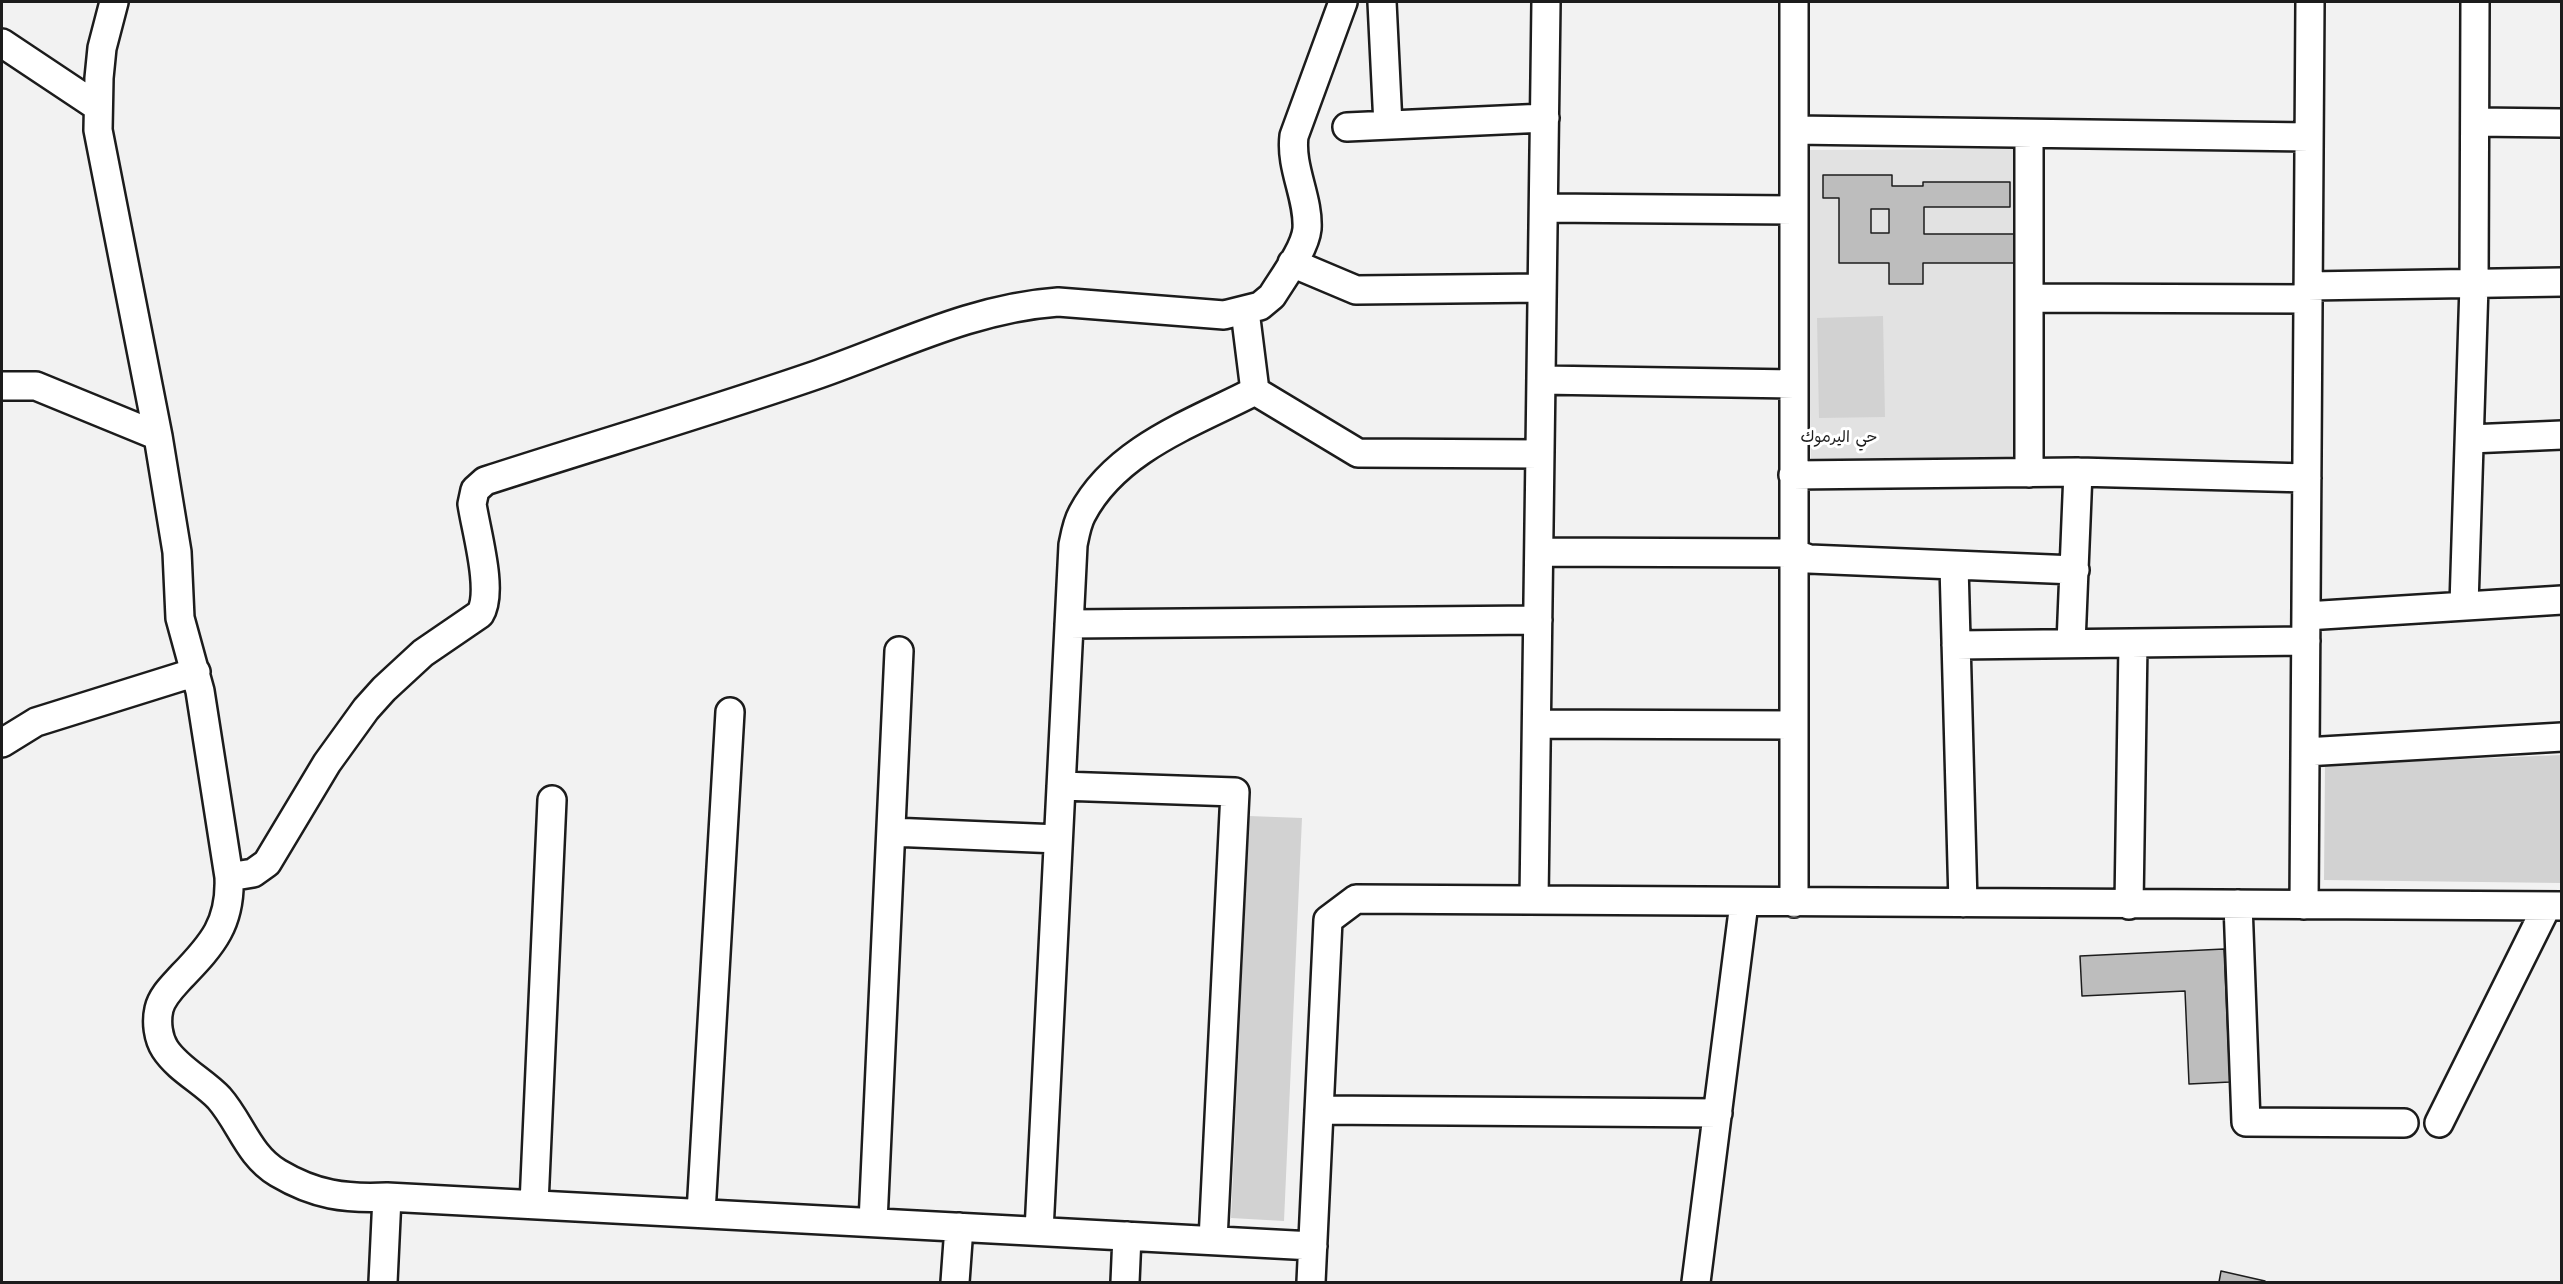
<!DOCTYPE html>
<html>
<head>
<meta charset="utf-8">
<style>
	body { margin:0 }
	#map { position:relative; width:2563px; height:1284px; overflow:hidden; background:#f2f2f2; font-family:"Shantell Sans",sans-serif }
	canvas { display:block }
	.frame { position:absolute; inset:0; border:3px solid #1c1c1c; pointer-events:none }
</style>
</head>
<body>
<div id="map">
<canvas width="2563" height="1284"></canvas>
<div class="frame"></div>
</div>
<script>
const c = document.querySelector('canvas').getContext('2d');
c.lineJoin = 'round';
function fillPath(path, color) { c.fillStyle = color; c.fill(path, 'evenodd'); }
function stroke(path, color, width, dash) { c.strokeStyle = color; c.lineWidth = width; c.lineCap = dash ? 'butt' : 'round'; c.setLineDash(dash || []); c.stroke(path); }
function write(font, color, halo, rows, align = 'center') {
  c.font = font + ' "Shantell Sans","Playpen Sans Arabic",sans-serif'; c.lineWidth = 6; c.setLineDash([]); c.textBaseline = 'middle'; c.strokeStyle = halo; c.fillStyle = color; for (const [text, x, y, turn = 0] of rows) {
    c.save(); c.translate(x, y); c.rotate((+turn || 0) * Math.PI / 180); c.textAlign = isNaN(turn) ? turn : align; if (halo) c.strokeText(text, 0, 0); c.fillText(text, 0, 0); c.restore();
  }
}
fillPath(new Path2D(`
	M2017 149 2018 460H1811L1805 150Z`), '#e2e2e2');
fillPath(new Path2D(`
	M1883 316 1885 417 1819 418 1817 318Z
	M2561 755V883L2324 880 2325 765Z
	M1249 816 1302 818 1284 1221 1231 1218Z`), '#d2d2d2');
const building = new Path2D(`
	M1823 175H1892V186H1923V182H2010V207H1924V234H2015V263H1923V284H1889V263H1839V198H1823ZM1871 209H1889V233H1871Z
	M2224 949 2230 1082 2189 1084 2185 991 2082 996 2080 956Z
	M2221 1271 2265 1281V1282H2219Z`);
fillPath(building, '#bdbdbd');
stroke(building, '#1c1c1c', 1.5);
const street = new Path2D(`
	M114 2 102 48 99 78 98 130 158 436 177 552 180 618 200 691 229 877C231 923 213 944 182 976 173 986 162 996 159 1009 156 1022 158 1038 165 1049 178 1069 203 1081 219 1098 241 1123 248 1155 278 1173 315 1195 345 1199 387 1197L1313 1246
	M1382 2 1388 125
	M2 43 98 107
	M2475 122 2562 123
	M1347 127 1545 118
	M1794 130 2309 137
	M1544 208 1793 210
	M1292 263 1356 290 1542 288
	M2308 286 2562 282
	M2029 298 2308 299
	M1245 311 1255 391 1358 453 1540 454
	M1541 380 1794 384
	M2 386H36L158 436
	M2470 439 2562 435
	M2029 473V135
	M1793 475 2078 472 2307 478
	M1539 552 1793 553 1809 559 2075 570
	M1954 565 1963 903
	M2464 605 2474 285 2475 2
	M2306 616 2562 600
	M1069 624 1538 620
	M2071 643 2078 472
	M1956 645 2306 641
	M1537 724 1793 725
	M2 743 36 722 196 672
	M2305 752 2562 737
	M1061 786 1235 792 1213 1240
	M891 832 1058 839
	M229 877 253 873 267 863 327 763 366 709 384 689 423 653 480 614C494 592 476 531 472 504L475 490 485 481C596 445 709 412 819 374 899 346 973 308 1058 302L1224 315 1260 306 1272 296C1283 278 1305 249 1307 229 1309 198 1290 168 1294 136L1343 2
	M1534 899 1546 2
	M1794 903V2
	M2238 904 2246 1122 2404 1123
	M2129 905 2133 643
	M2304 905 2310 2
	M1319 1110 1718 1113
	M2439 1123 2547 906
	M534 1204 552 800
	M701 1213 730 712
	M873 1222 899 651
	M1039 1231 1073 545C1075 535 1077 523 1082 514 1116 449 1193 423 1255 391
	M383 1282 387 1197
	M955 1282 959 1227
	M1125 1282 1127 1236
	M1311 1282 1328 920 1356 899 2562 906
	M1696 1282 1744 903`);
stroke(street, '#1c1c1c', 32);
stroke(street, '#fff', 27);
write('16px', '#1c1c1c', '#fff', [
	["حي اليرموك",1839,438]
]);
</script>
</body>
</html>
